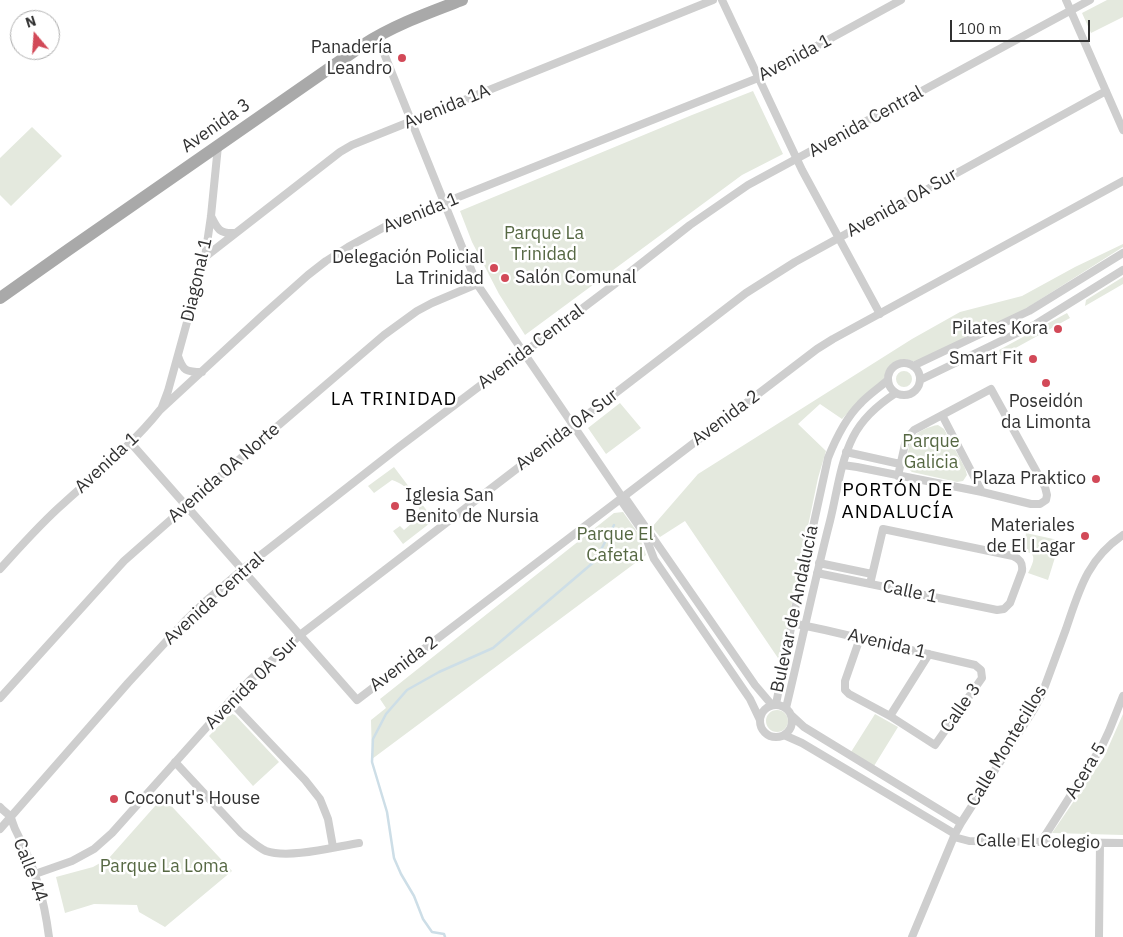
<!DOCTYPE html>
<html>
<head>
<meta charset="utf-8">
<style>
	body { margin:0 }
	#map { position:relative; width:1123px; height:937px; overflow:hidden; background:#fff; font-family:"IBM Plex Sans",sans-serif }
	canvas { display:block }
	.north { position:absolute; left:10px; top:10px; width:50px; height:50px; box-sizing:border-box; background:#fff; border:1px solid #adadad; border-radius:50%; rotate:342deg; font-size:14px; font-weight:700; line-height:20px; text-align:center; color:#313131 }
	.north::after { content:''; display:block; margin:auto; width:18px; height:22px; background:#d24958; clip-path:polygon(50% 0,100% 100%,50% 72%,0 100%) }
	.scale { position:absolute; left:950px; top:20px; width:140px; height:22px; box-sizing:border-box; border:2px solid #313131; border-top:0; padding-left:6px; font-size:15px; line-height:18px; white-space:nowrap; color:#313131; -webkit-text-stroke:4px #fff; paint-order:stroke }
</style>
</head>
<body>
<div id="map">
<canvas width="1123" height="937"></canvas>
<div class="north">N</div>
<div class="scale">100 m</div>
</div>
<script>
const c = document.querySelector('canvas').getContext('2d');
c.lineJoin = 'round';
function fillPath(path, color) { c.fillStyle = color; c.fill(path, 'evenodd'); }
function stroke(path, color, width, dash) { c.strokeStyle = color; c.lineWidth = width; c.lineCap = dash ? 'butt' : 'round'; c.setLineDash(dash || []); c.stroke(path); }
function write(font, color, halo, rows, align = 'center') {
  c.font = font + ' "IBM Plex Sans",sans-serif'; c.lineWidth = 5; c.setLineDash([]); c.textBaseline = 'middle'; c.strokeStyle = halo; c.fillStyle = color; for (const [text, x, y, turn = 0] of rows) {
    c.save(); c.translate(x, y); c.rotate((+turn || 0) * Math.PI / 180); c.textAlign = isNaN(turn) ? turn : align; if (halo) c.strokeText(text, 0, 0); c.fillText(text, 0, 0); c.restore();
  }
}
fillPath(new Path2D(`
	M1107 0H1123V17L1091 33 1082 13Z
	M753 91 783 154 742 175 525 335 499 294 472 242 460 211 692 115Z
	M32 127 62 156 11 206 0 195V158Z
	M1123 244V247L1022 311 915 362 907 359 899 360 891 364 886 371 884 379 859 401 842 419 820 404 798 424 826 451 818 478 780 661 685 521 660 537 652 527 698 474 912 339 960 312 1022 296 1075 267Z
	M1123 277V284L1085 306 1086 300Z
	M1067 313 1070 318 1001 356 999 350Z
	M896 379a8 8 0 1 1 16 0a8 8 0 1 1-16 0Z
	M620 403 641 428 606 454 588 428Z
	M938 425 944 429 965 468 967 475 963 481 957 482 912 472C904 467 906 460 908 452 909 448 909 443 911 440 915 432 930 426 938 425Z
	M394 467 434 520 403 544 393 531 400 526 404 530 421 515C416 497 411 487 392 480L374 493 368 486Z
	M623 512 638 533 646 555 372 759 371 720 386 708 380 699 614 513Z
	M1026 533 1067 542 1057 551 1048 580 1028 573C1033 564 1039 551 1023 552Z
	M766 721a11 11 0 1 1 22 0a11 11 0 1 1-22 0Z
	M232 714 235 715 279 762 253 786 209 736 229 715Z
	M875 714 898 727 874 766 851 752Z
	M1123 714V835L1052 833 1104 757Z
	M163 797 232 871 165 927 139 912 137 905 94 904 65 913 56 877 93 867 109 858Z`), '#e4e9de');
stroke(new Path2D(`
	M445 937 444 934 432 932 423 919 414 896 401 874 394 858 387 812 372 762 373 739 386 714 407 690 439 672 493 648 595 561 614 525`), '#cddee7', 2.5);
stroke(new Path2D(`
	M722 0 802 170 880 314
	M1066 0 1123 130
	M377 36 477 284 622 497
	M211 216C217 228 219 234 234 233
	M205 257 340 152 352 145 713 0
	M178 356C183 371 186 372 202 372
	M888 379a16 16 0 1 1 32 0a16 16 0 1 1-32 0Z
	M913 366 1029 311 1123 253
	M920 380 1036 324 1123 270
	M162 407 168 391 205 257 211 216 218 146
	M942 415 982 492
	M130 442 357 700 817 349 833 339 1123 181
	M846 452 900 464
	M843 465 857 467 982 492 1031 504H1040L1046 500 1047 495 1045 487 991 389 914 430 908 437 905 444 898 476
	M624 496 755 685 772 705
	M620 499 645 535 654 559 750 699 760 720
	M819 563 872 574
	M0 569C21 546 41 523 64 503 97 473 133 444 160 410L263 315 308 275 326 261 348 247 388 225 758 78 901 0
	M817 573 997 610 1004 609 1010 603 1022 571C1023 563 1020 559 1013 556L883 529 870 584
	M792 623 825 630 975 665 981 670 982 678 935 745 890 716 849 694 845 690V681L860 638
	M0 698 124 561 259 442 384 335 417 311 432 303 477 284
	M230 701 305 780 320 799 328 819 333 847
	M776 704 792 623 828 458C836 438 845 419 860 404 868 395 879 388 888 380
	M760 721a16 16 0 1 1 32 0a16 16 0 1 1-32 0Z
	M786 708C801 646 814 583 830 521 837 493 840 463 853 437 862 419 879 404 896 393
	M791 715 804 727 961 823
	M890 716 929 654
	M784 735 802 743 955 834
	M175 762 241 833C249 839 257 847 266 851 289 859 334 847 359 843
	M0 807C3 811 9 814 11 818 13 823 14 828 17 833 35 868 44 898 49 937
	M0 829 128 683 185 621 207 600 243 569 399 447 620 280 690 225 748 185 1090 0
	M954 837 969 841 1123 843
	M1041 842 1102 746 1109 731 1123 696
	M35 874 72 861 94 849 112 833 230 701 250 680 300 635 746 293 795 262 1106 91
	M912 937 955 834 961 823 1034 709 1042 694C1050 672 1058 651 1066 629 1079 591 1087 559 1123 535
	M1099 937 1100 843`), '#cecece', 8);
stroke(new Path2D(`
	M0 298 68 250 363 45C394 25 428 13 462 0`), '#a9a9a9', 12);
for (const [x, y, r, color] of [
	[402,58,5,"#d24958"],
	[494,268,5,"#d24958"],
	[505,278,5,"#d24958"],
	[1058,329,5,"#d24958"],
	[1033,359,5,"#d24958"],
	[1046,383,5,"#d24958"],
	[1096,479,5,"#d24958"],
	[395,506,5,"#d24958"],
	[1085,536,5,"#d24958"],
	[114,799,5,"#d24958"]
]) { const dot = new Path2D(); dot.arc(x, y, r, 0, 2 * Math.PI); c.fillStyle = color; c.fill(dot); stroke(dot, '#fff', 2); }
write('18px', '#313131', '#fff', [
	["Panadería",392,48],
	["Leandro",392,69],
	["Delegación Policial",484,258],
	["La Trinidad",484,279],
	["Salón Comunal",515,278,"left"],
	["Pilates Kora",1048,329],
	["Smart Fit",1023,359],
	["Poseidón",1046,402,"center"],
	["da Limonta",1046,423,"center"],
	["Plaza Praktico",1086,479],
	["Iglesia San",405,496,"left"],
	["Benito de Nursia",405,517,"left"],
	["Materiales",1075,526],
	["de El Lagar",1075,547],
	["Coconut's House",124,799,"left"]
], 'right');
write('18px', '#313131', '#fff', [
	["Avenida 1",795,58,-28],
	["Avenida 1A",447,107,-22],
	["Avenida Central",866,122,-29],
	["Avenida 3",216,126,-35],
	["Avenida 0A Sur",902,203,-29],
	["Avenida 1",421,213,-22],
	["Diagonal 1",197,280,-77],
	["Avenida Central",531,347,-37],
	["Avenida 2",726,418,-37],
	["Avenida 0A Sur",567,430,-37],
	["Avenida 1",107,463,-43],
	["Avenida 0A Norte",224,473,-41],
	["Calle 1",910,592,12],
	["Avenida Central",214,599,-42],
	["Bulevar de Andalucía",795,609,-78],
	["Avenida 1",887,644,13],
	["Avenida 2",404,664,-37],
	["Avenida 0A Sur",252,683,-45],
	["Calle 3",961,708,-55],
	["Calle Montecillos",1007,746,-59],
	["Acera 5",1086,771,-59],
	["Calle El Colegio",1038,842,1],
	["Calle 44",30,870,69]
]);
write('18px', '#566843', '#fff', [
	["Parque La",544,234],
	["Trinidad",544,255],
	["Parque",931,442],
	["Galicia",931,463],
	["Parque El",615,535],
	["Cafetal",615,556],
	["Parque La Loma",164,867]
]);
c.letterSpacing = '1px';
write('19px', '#000', '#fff', [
	["LA TRINIDAD",394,400],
	["PORTÓN DE",898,491],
	["ANDALUCÍA",898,513]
]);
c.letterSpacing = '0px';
</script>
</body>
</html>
